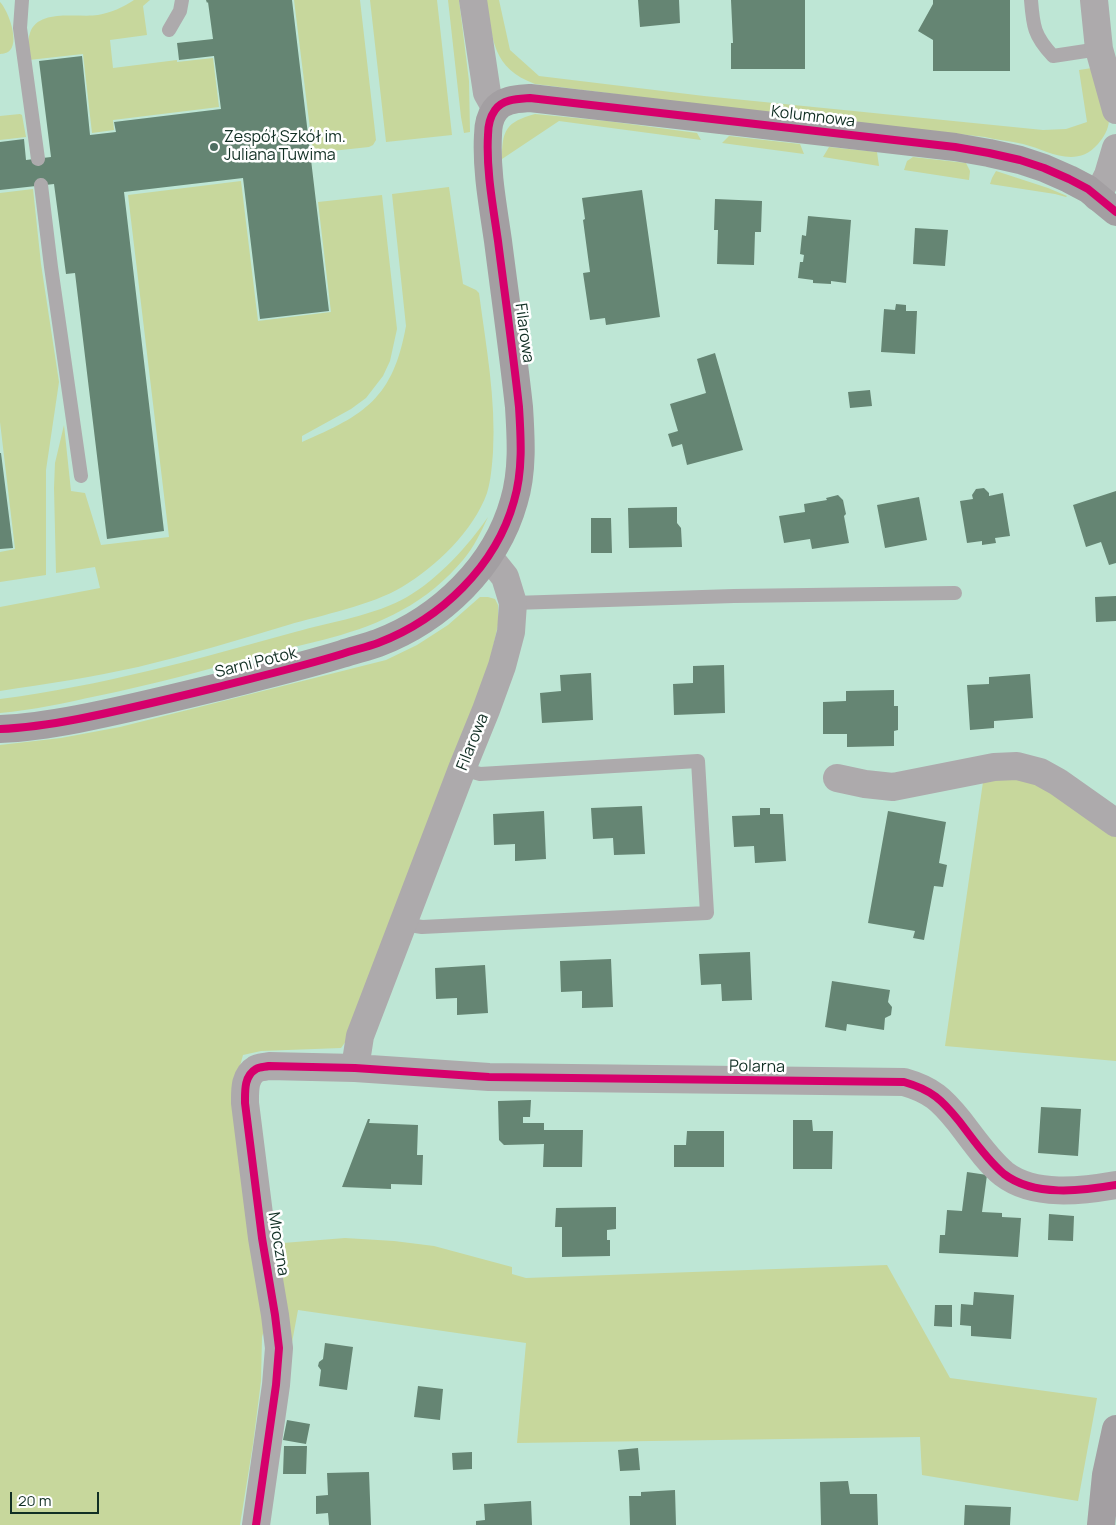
<!DOCTYPE html>
<html>
<head>
<meta charset="utf-8">
<style>
	body { margin:0 }
	#map { position:relative; width:1116px; height:1525px; overflow:hidden; background:#bee6d5; font-family:Manrope,sans-serif }
	canvas { display:block }
	.scale { position:absolute; left:10px; top:1492px; width:89px; height:22px; box-sizing:border-box; border:2px solid #112f24; border-top:0; padding-left:6px; font-size:15px; line-height:18px; white-space:nowrap; color:#112f24; -webkit-text-stroke:4px #fff; paint-order:stroke }
</style>
</head>
<body>
<div id="map">
<canvas width="1116" height="1525"></canvas>
<div class="scale">20 m</div>
</div>
<script>
const c = document.querySelector('canvas').getContext('2d');
c.lineJoin = 'round';
function fillPath(path, color) { c.fillStyle = color; c.fill(path, 'evenodd'); }
function stroke(path, color, width, dash) { c.strokeStyle = color; c.lineWidth = width; c.lineCap = dash ? 'butt' : 'round'; c.setLineDash(dash || []); c.stroke(path); }
function write(font, color, halo, rows, align = 'center') {
  c.font = font + ' Manrope,sans-serif'; c.lineWidth = 5; c.setLineDash([]); c.textBaseline = 'middle'; c.strokeStyle = halo; c.fillStyle = color; for (const [text, x, y, turn = 0] of rows) {
    c.save(); c.translate(x, y); c.rotate((+turn || 0) * Math.PI / 180); c.textAlign = isNaN(turn) ? turn : align; if (halo) c.strokeText(text, 0, 0); c.fillText(text, 0, 0); c.restore();
  }
}
fillPath(new Path2D(`
	M134 0H150L143 6 147 35 110 40 113 68 177 60V62L213 58 219 107 113 120 114 130 92 133 83 54 29 60C29 51 27 41 30 33 38 8 78 18 98 15 110 13 124 7 134 0Z
	M294 0H360L376 140 373 145 369 147 313 153Z
	M370 0H437L452 135 386 142Z
	M448 0H459L469 81 470 132 464 133 461 117Z
	M486 0H499L510 50 539 76 704 96 1043 130 1066 129 1087 122 1079 70 1092 68 1109 121C1108 130 1104 137 1098 144 1075 170 1048 150 1023 144 1010 141 997 140 985 137L712 106 535 84C492 68 493 40 486 0Z
	M0 2C8 10 21 44 8 52 7 53 1 54 0 54Z
	M20 114 22 115 26 137 0 140V116Z
	M535 114 607 121 697 133 701 140 559 121 502 159C502 130 506 122 535 114Z
	M729 136 800 144 804 154 722 143Z
	M829 147 877 152 879 166 823 157Z
	M913 157 966 163 970 171 969 180 904 170 907 161Z
	M996 171 1048 188 1067 196 1066 197 1055 194 990 184 992 178Z
	M241 181 258 321 331 312 318 202 382 195 397 329 390 361 383 376 366 398 351 409 302 436V442C365 415 393 398 406 326L392 194 449 187 463 284 476 290 479 293C486 346 496 399 493 452 492 465 491 480 487 493 474 530 436 567 402 587 372 605 322 615 288 625 238 640 188 655 138 667 93 677 46 684 0 691V607L100 588 95 567 56 573 54 488 55 463 64 425 71 491 85 493 101 545 169 537 128 195Z
	M33 189 41 264 59 382 46 470V575L0 582V552L15 549 0 422V193Z
	M488 517C481 532 474 547 463 560 447 579 425 598 402 610 358 635 307 643 258 656 205 670 151 685 97 696 65 703 33 710 0 713V699C101 686 198 659 295 632 331 622 376 615 407 597 437 580 469 545 488 517Z
	M480 597H488L495 599 498 605V625L483 691 352 1033 341 1048 261 1051 243 1055 237 1077 268 1316 262 1337 261 1381 253 1444 240 1525H0V745L61 738 120 727 386 660 417 645 448 625Z
	M1017 770 1116 830V1061L945 1046 984 775Z
	M345 1238 394 1241 434 1246 512 1267V1274L526 1278 887 1265 950 1378 1097 1398 1078 1501 922 1475 920 1437 517 1443 526 1343 298 1310 291 1348 272 1251 283 1243Z`), '#c7d79c');
fillPath(new Path2D(`
	M206 0H292L329 311 260 319 243 178 124 192 164 531 107 539 75 273 66 274 54 184 0 190V142L24 139 26 160 51 157 39 61 82 56 90 135 116 132 114 122 221 109 214 56 179 60 178 51 177 43 213 39 208 2 207 3Z
	M638 0H679L680 23 640 27Z
	M731 0H805V69H731V43H733Z
	M933 0H1010V71H933V40L918 31 933 4Z
	M642 190 660 317 606 325 605 318 590 320 583 273 590 272 583 220 585 219 582 198Z
	M715 199 762 201 761 232H755L754 265 717 264 718 230H714Z
	M808 216 851 220 846 283 831 281V284L813 283V280L798 278 800 262H803L804 255 800 254 802 235 806 236Z
	M915 228 948 230 945 266 913 264Z
	M896 304 906 305V311H917L915 354 881 352 884 309 895 310Z
	M715 353 743 450 687 465 682 444 672 447 668 434 678 431 670 404 706 393 697 359Z
	M870 390 872 406 850 408 848 392Z
	M0 453H1L13 548 0 549Z
	M984 488 989 493V496L1003 493 1010 536 995 538 996 543 982 545V541L967 543 960 501 973 499 972 495 976 489Z
	M1116 491V563L1109 565 1101 542 1086 547 1073 505Z
	M838 495 843 500 846 514 844 516 849 543 812 549 810 539 784 543 779 516 805 512 804 504 827 500 826 498Z
	M919 497 927 540 885 548 877 505Z
	M677 507V523L681 528 682 547 629 548 628 508Z
	M591 518H611L612 553H591Z
	M1116 596V621L1096 622 1095 597Z
	M724 665 725 713 674 715 673 684 693 683V666Z
	M591 673 593 720 542 723 540 693 561 691 560 675Z
	M1030 674 1033 718 994 721V728L970 730 967 685 989 684V677Z
	M894 690V706H898V730L894 731V746L847 747V734H823V702L846 701V691Z
	M642 806 645 854 614 855 613 838 593 839 591 808Z
	M760 808H770V814H783L786 861 755 863 754 846 734 847 732 816 760 815Z
	M544 811 546 859 515 861V844L494 845 493 814Z
	M888 811 946 822 939 863 947 865 943 887 934 886 924 940 913 938 915 931 868 923Z
	M750 952 752 1000 722 1001 721 984 701 985 699 954Z
	M611 959 613 1007 582 1008V991L561 992 560 961Z
	M485 965 488 1013 457 1015V998L436 999 435 968Z
	M832 981 890 990 888 1002 892 1007 891 1015 885 1018 884 1030 847 1024 846 1031 825 1027Z
	M531 1100 530 1117H523V1123H544V1130H583L582 1167H543L544 1144 504 1145 499 1140 498 1101Z
	M1041 1107 1081 1109 1078 1156 1038 1153Z
	M368 1119H370L369 1123 418 1125 417 1155H423L422 1185 391 1184V1189L342 1187Z
	M793 1120H812L813 1131H833L832 1169H793Z
	M687 1131H724V1167H674V1145H686Z
	M967 1172 987 1175 982 1212 1002 1213V1217L1021 1218 1018 1257 939 1253 940 1235H945L947 1210 962 1211Z
	M616 1207V1229L607 1230V1240H610V1256L562 1257V1227H555L556 1208Z
	M1049 1214 1074 1216 1073 1241 1048 1240Z
	M974 1292 1014 1295 1011 1339 971 1336V1326L960 1325 961 1304 973 1305Z
	M935 1305H952V1327L934 1326Z
	M325 1343 353 1347 347 1390 319 1386 321 1370 318 1366 319 1362 323 1359Z
	M418 1386 443 1389 440 1420 414 1417Z
	M287 1420 310 1424 306 1444 283 1440Z
	M284 1446H307L306 1474H283Z
	M638 1448 640 1470 620 1471 618 1450Z
	M472 1452V1469L453 1470 452 1453Z
	M369 1472 371 1525H329L328 1513 316 1514V1496L328 1495 327 1473Z
	M848 1481 850 1494H877L878 1525H821L820 1482Z
	M675 1490 676 1525H630L629 1496H641V1492Z
	M531 1501 532 1525H476V1521L485 1520 484 1504Z
	M965 1505 1011 1507 1010 1525H964Z`), '#658573');
stroke(new Path2D(`
	M22 0 20 28 38 159
	M1031 0C1033 26 1034 36 1053 56L1099 49
	M169 30 180 11 182 0
	M41 185 51 267 81 476
	M513 603 734 596 955 593
	M403 924 422 927 707 913 698 761 480 774 462 769`), '#adaaac', 14);
stroke(new Path2D(`
	M473 0 487 93 496 109
	M1094 0 1099 49 1116 110
	M1097 197 1108 175 1116 148
	M837 778 865 784 893 787 994 767 1017 766 1040 772 1058 782 1116 823
	M355 1068 360 1036 462 769 486 710 502 666 511 632 513 603 505 577 489 557
	M256 1525 276 1385 279 1348 275 1315 262 1238 245 1103C245 1091 244 1076 256 1069 259 1067 265 1067 269 1066L355 1068 489 1077 904 1082C932 1090 942 1100 959 1121 973 1139 987 1160 1004 1174 1034 1197 1082 1191 1116 1185`), '#adaaac', 28);
stroke(new Path2D(`
	M0 729C27 728 52 724 78 719 124 710 169 699 214 688 257 677 300 667 342 654 354 650 367 647 378 643 441 619 496 566 514 501 523 471 521 438 519 407 513 352 505 296 498 241 493 206 486 170 488 135 488 127 490 117 495 110 503 99 518 99 530 98L955 147 989 153 1020 160 1044 168 1069 179 1088 189 1116 212
	M1101 1525 1106 1475 1116 1429`), '#a39fa2', 28);
stroke(new Path2D(`
	M0 729C27 728 52 724 78 719 124 710 169 699 214 688 257 677 300 667 342 654 354 650 367 647 378 643 441 619 496 566 514 501 523 471 521 438 519 407 513 352 505 296 498 241 493 206 486 170 488 135 488 127 490 117 495 110 503 99 518 99 530 98L955 147 989 153 1020 160 1044 168 1069 179 1088 189 1116 212
	M256 1525 276 1385 279 1348 275 1315 262 1238 245 1103C245 1091 244 1076 256 1069 259 1067 265 1067 269 1066L355 1068 489 1077 904 1082C932 1090 942 1100 959 1121 973 1139 987 1160 1004 1174 1034 1197 1082 1191 1116 1185`), '#d6006c', 8);
for (const [x, y, r, color] of [
	[214,147,5,"#4e6f62"]
]) { const dot = new Path2D(); dot.arc(x, y, r, 0, 2 * Math.PI); c.fillStyle = color; c.fill(dot); stroke(dot, '#fff', 2); }
write('16px', '#112f24', '#fff', [
	["Kolumnowa",813,117,7],
	["Filarowa",524,333,82],
	["Sarni Potok",256,663,-14],
	["Filarowa",473,742,-68],
	["Polarna",757,1067,1],
	["Mroczna",278,1244,81]
]);
write('16px', '#112f24', '#fff', [
	["Zespół Szkół im.",224,138],
	["Juliana Tuwima",224,156]
], 'left');
</script>
</body>
</html>
